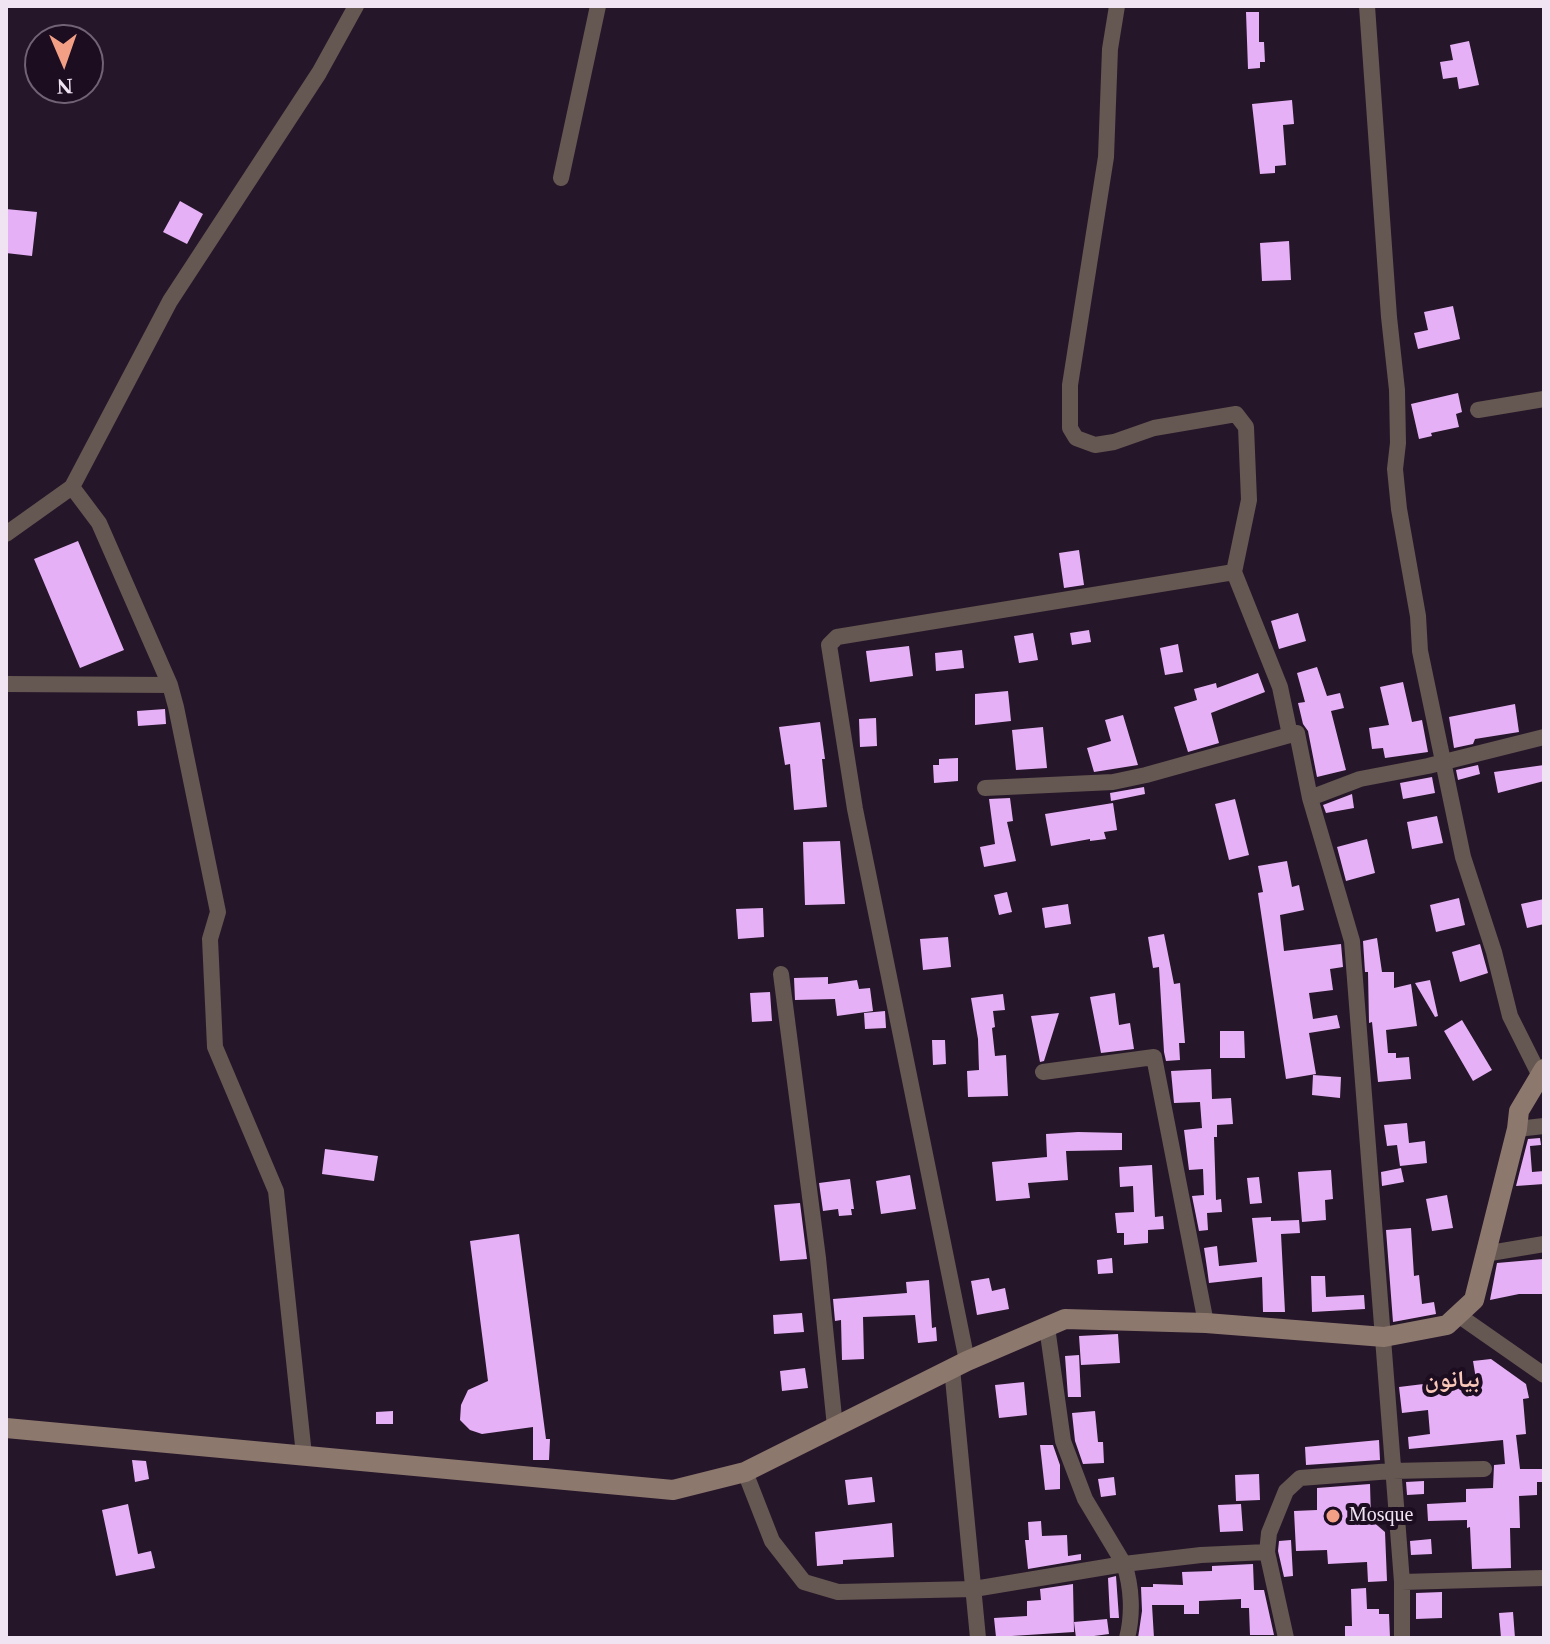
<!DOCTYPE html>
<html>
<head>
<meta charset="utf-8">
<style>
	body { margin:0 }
	#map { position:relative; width:1550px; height:1644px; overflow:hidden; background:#26162a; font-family:"Times New Roman",serif }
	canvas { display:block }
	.frame { position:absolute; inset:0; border:8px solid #f0e4f3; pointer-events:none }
	.north { position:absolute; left:24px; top:24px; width:80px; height:80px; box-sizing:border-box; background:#1c0d21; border:2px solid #716375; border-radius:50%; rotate:178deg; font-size:22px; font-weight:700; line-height:32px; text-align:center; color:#f0e4f3 }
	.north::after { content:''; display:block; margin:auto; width:28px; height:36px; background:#f39f86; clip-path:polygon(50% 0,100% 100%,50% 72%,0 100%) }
</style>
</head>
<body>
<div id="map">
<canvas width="1550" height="1644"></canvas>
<div class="frame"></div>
<div class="north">N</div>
</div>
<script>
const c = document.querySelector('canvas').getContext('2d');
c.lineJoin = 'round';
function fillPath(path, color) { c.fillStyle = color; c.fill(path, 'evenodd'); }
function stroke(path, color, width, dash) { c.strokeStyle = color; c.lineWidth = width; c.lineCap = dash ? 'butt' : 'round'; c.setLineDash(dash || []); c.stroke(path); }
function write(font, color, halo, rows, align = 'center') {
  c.font = font + ' "Times New Roman","Noto Naskh Arabic",serif'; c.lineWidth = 8; c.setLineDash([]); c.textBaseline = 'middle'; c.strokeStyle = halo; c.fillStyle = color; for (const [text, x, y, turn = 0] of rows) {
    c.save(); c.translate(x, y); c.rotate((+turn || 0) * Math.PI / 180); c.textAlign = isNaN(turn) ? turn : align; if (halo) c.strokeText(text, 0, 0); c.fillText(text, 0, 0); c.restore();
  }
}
fillPath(new Path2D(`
	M1246 12H1259V42H1264L1265 62H1260V68L1248 69Z
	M1469 41 1479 85 1459 89 1457 77 1443 79 1440 62 1453 60 1450 45Z
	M1292 100 1294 124 1283 125 1286 165 1275 166V173L1260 174 1252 104Z
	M180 201 203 214 187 244 163 232Z
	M6 209 37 212 32 256 6 253Z
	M1289 241 1291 280 1262 281 1260 243Z
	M1453 306 1460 339 1418 349 1414 333 1428 330 1424 312Z
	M1458 393 1462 412 1456 414 1459 427 1431 433 1432 436 1419 439 1411 404Z
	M78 541 124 650 80 668 34 559Z
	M1079 550 1084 585 1064 588 1059 553Z
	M1298 613 1306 641 1279 649 1271 621Z
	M1089 630 1091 642 1072 645 1070 633Z
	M1033 633 1038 660 1019 663 1014 636Z
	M1178 644 1183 672 1165 675 1160 648Z
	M909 646 913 676 870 682 866 651Z
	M962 650 964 668 936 671 935 653Z
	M1317 667 1327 696 1340 693 1344 708 1331 711 1346 770 1317 777 1308 731 1303 724 1298 703 1305 702 1297 673Z
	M1258 673 1265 692 1211 713 1219 743 1188 752 1174 707 1197 700 1194 689 1216 683 1217 688Z
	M1403 682 1412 722 1422 720 1428 752 1385 758 1383 748 1372 749 1369 728 1389 725 1380 687Z
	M1008 691 1011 721 975 725V694Z
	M1515 704 1519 732 1475 739 1473 744 1454 748 1449 717Z
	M165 709 166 724 138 726 137 711Z
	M1123 715 1138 765 1094 772 1087 748 1111 741 1105 720Z
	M876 718 877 746 860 747 859 719Z
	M820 722 825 759H822L827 807 794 810 790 764 785 765 779 727Z
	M1043 727 1047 768 1016 770 1012 730Z
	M958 758V781L934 783 933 765H939V759Z
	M1478 765 1480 774 1458 780 1456 770Z
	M1544 765V781L1498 793 1494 772Z
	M1432 777 1435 793 1403 799 1400 783Z
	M1144 787 1145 794 1111 801 1110 793Z
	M1352 794 1354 808 1326 813 1323 805Z
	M1010 798 1013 821 1007 822 1016 861 984 867 980 847 995 844 989 799Z
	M1235 799 1249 855 1229 860 1215 804Z
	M1113 803 1117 830 1104 832 1106 839 1090 841V839L1051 846 1045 814Z
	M1437 816 1443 843 1412 849 1407 822Z
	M1367 839 1375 873 1346 881 1337 847Z
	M840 841 845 904 805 905 803 842Z
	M1287 861 1292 887 1299 885 1304 910 1280 915 1284 951 1341 944 1343 967 1330 969 1333 990 1309 993 1313 1019 1337 1015 1340 1028 1309 1033 1316 1074 1286 1079 1258 893 1263 892 1258 866Z
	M1007 892 1012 912 999 915 994 895Z
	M1459 898 1465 925 1436 932 1430 905Z
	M1544 899V924L1527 928 1521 904Z
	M1068 904 1071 924 1045 928 1042 908Z
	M763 908 764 937 738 939 736 909Z
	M1164 934 1174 984 1180 983 1185 1043H1179L1180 1060 1166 1061 1164 1052 1159 967 1153 968 1148 937Z
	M948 937 951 967 923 970 920 939Z
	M1377 938 1382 972H1394V988L1411 984 1417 1026 1386 1030 1388 1053H1396V1058L1409 1057 1411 1079 1378 1082 1372 1022 1369 1023 1368 972H1365L1363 941Z
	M1480 944 1488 973 1460 982 1452 952Z
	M828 977V984L857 980 859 989 870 988 873 1011 837 1016 835 999 795 1000 794 978Z
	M1430 980 1438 1016 1435 1017 1415 983Z
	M770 992 772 1021 752 1022 750 993Z
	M1115 993 1119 1025 1130 1023 1134 1049 1101 1053 1090 997Z
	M1003 994 1005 1010 993 1011 995 1027 992 1028 995 1056 1006 1055 1008 1096 968 1097 967 1071 979 1070 978 1039 971 998Z
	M885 1011 886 1028 865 1029 864 1013Z
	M1059 1013 1044 1061 1040 1062 1031 1016Z
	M1462 1020 1492 1070 1473 1081 1444 1031Z
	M1220 1031H1244L1245 1058H1220Z
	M932 1040H945L946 1064 933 1065Z
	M1211 1069 1212 1099 1231 1098 1233 1124 1217 1125V1137H1214L1216 1200 1221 1199 1222 1212 1207 1213 1208 1230 1199 1231 1192 1196 1204 1195 1203 1169 1189 1170 1184 1130 1202 1128 1200 1102 1174 1103 1171 1071Z
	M1313 1075 1341 1077 1340 1098 1312 1095Z
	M1407 1123 1409 1143 1425 1141 1427 1163 1400 1166 1397 1145 1387 1146 1384 1125Z
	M1078 1132 1122 1133V1150L1066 1151 1068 1180 1028 1183 1030 1198 996 1201 992 1162 1047 1157 1046 1134Z
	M1540 1138 1541 1145 1530 1146 1532 1172 1544 1171V1184L1516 1186 1528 1139Z
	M325 1149 378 1156 374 1181 322 1174Z
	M1152 1165 1155 1217 1163 1216 1164 1229 1148 1230V1243L1124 1245V1233H1117L1115 1213 1134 1212 1133 1186 1120 1187 1119 1167Z
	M1401 1168 1404 1182 1382 1186 1381 1172Z
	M1331 1170 1333 1199 1325 1200 1326 1220 1302 1222 1298 1172Z
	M910 1175 916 1209 881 1214 876 1181Z
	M1259 1177 1262 1203 1250 1204 1247 1178Z
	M850 1179 854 1209H851L852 1215 839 1216 838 1209 823 1211 819 1183Z
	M1447 1195 1453 1228 1432 1231 1426 1199Z
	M800 1203 807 1259 780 1261 774 1205Z
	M1271 1217V1221L1299 1220 1300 1233 1281 1234 1285 1312H1263L1262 1277 1209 1283 1207 1268 1204 1248 1217 1246 1219 1266 1257 1262 1252 1218Z
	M1411 1228 1414 1276 1419 1275 1422 1304 1434 1302 1436 1314 1393 1322 1386 1230Z
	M519 1234 546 1439H550L549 1460H533V1427L482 1434 470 1430 460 1420 461 1405 468 1390 488 1381 470 1241Z
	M1112 1258 1113 1273 1098 1274 1097 1260Z
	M1543 1259 1544 1294H1519L1490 1300 1497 1263Z
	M1311 1276H1325L1326 1297 1364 1295 1365 1309 1312 1312Z
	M989 1278 992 1291 1005 1288 1009 1309 977 1315 971 1281Z
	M929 1280 932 1328 936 1327 937 1341 918 1343 915 1315 863 1317 864 1359 842 1360 841 1320 835 1321 833 1299 907 1293 906 1282Z
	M802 1313 804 1332 774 1334 773 1315Z
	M1118 1334 1120 1363 1081 1365 1079 1336Z
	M1079 1355 1081 1397H1068L1065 1356Z
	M1491 1359 1526 1384 1529 1398 1523 1399 1526 1434 1516 1435 1520 1469H1544V1482H1537V1495L1519 1496 1520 1528H1510L1511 1568 1472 1569 1470 1527 1467 1528V1520L1428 1521 1427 1504 1466 1502V1489L1493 1488 1494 1465 1505 1464 1503 1440 1409 1449 1408 1437 1430 1434 1428 1410 1402 1413 1399 1387 1440 1382 1441 1385 1476 1379 1473 1361Z
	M805 1368 808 1388 782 1391 780 1371Z
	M1024 1382 1027 1415 999 1418 995 1385Z
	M393 1411V1424H376V1412Z
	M1095 1411 1098 1442H1103L1104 1463 1083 1464 1075 1441 1072 1413Z
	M1379 1440 1380 1460 1306 1465 1305 1447Z
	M1040 1445H1053L1060 1465V1489L1045 1490Z
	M132 1460 146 1461 149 1479 135 1482Z
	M1259 1474 1260 1500 1236 1501 1235 1475Z
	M872 1477 875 1502 848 1505 845 1480Z
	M1114 1477 1116 1495 1101 1497 1098 1479Z
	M1424 1481V1494L1407 1495 1406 1482Z
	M1370 1484 1371 1520 1385 1532 1387 1581 1368 1582 1367 1562 1328 1564 1327 1550 1296 1551 1294 1511 1317 1510V1488Z
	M128 1504 138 1554 151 1551 155 1568 116 1576 102 1510Z
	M1241 1504 1243 1531 1220 1532 1218 1505Z
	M1041 1521 1042 1536 1067 1535 1068 1556 1081 1554V1560L1028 1569 1025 1540H1029L1028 1522Z
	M892 1523 894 1557 843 1560V1564L817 1566 815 1532Z
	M1431 1539 1432 1554 1411 1555 1410 1541Z
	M1291 1540 1293 1576 1284 1577 1278 1551 1279 1541Z
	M1253 1564 1254 1590H1264L1274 1635H1250L1249 1608H1241V1599L1199 1601V1614H1184V1605H1152L1154 1638H1138L1142 1611 1141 1587H1153V1584L1183 1585 1182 1572 1212 1571V1566Z
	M1116 1576 1119 1618H1110L1108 1578Z
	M1073 1584 1074 1632 996 1637 994 1618 1027 1616V1601L1041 1600 1040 1589Z
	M1366 1588 1367 1609H1379V1614H1389L1390 1638H1345V1626H1352L1351 1589Z
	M1442 1592V1618L1416 1619V1593Z
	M1513 1612 1515 1638H1501L1499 1613Z
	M1107 1619 1109 1634 1094 1636V1638H1076L1074 1622Z`), '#e6b0f6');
stroke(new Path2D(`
	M1117 6 1110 49 1106 157 1070 385V428L1076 438 1095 445 1114 442 1154 428 1236 414 1246 427 1249 500 1234 572 1280 687 1290 735
	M1367 6 1389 317 1397 390 1398 443 1395 469 1399 509 1418 616 1420 651 1463 857 1494 952 1510 1016 1540 1076
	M561 178 598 6
	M1478 410 1544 399
	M72 487 99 523 170 685 176 707 218 912 210 939 215 1047 276 1191 304 1455
	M6 534 72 487 170 301 319 73 356 6
	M6 684 170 685
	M985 788 1113 782 1146 775 1297 733 1310 798 1352 941 1402 1582V1638
	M1310 798 1360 779 1428 766 1544 737
	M781 974 818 1258 835 1427
	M1043 1072 1154 1057 1206 1323
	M1517 1129 1544 1126
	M1484 1254 1544 1244
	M1458 1315 1544 1375
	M1047 1327 1063 1441 1085 1499 1124 1564C1132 1587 1133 1615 1127 1638
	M967 1361 855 809 829 645 837 637 1234 572
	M952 1368 978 1638
	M745 1472 772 1541 804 1582 838 1592 974 1589 1124 1564 1201 1555 1267 1552
	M1402 1582 1544 1578
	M1286 1638 1267 1552 1269 1533 1286 1491 1300 1478 1392 1471 1484 1469`), '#655751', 16);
stroke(new Path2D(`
	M6 1428 673 1490 745 1472 967 1361 1065 1319 1206 1323 1384 1337 1447 1325 1474 1300 1517 1129 1519 1111 1544 1069`), '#8d786e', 20);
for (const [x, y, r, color] of [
	[1333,1516,8,"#f39f86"]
]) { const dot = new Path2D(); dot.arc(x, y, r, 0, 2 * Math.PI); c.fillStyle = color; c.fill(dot); stroke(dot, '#1c0d21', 3); }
write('20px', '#f0e4f3', '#1c0d21', [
	["Mosque",1349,1516]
], 'left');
write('bold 24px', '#f9c8b9', '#1c0d21', [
	["بيانون",1452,1381]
]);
</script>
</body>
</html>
